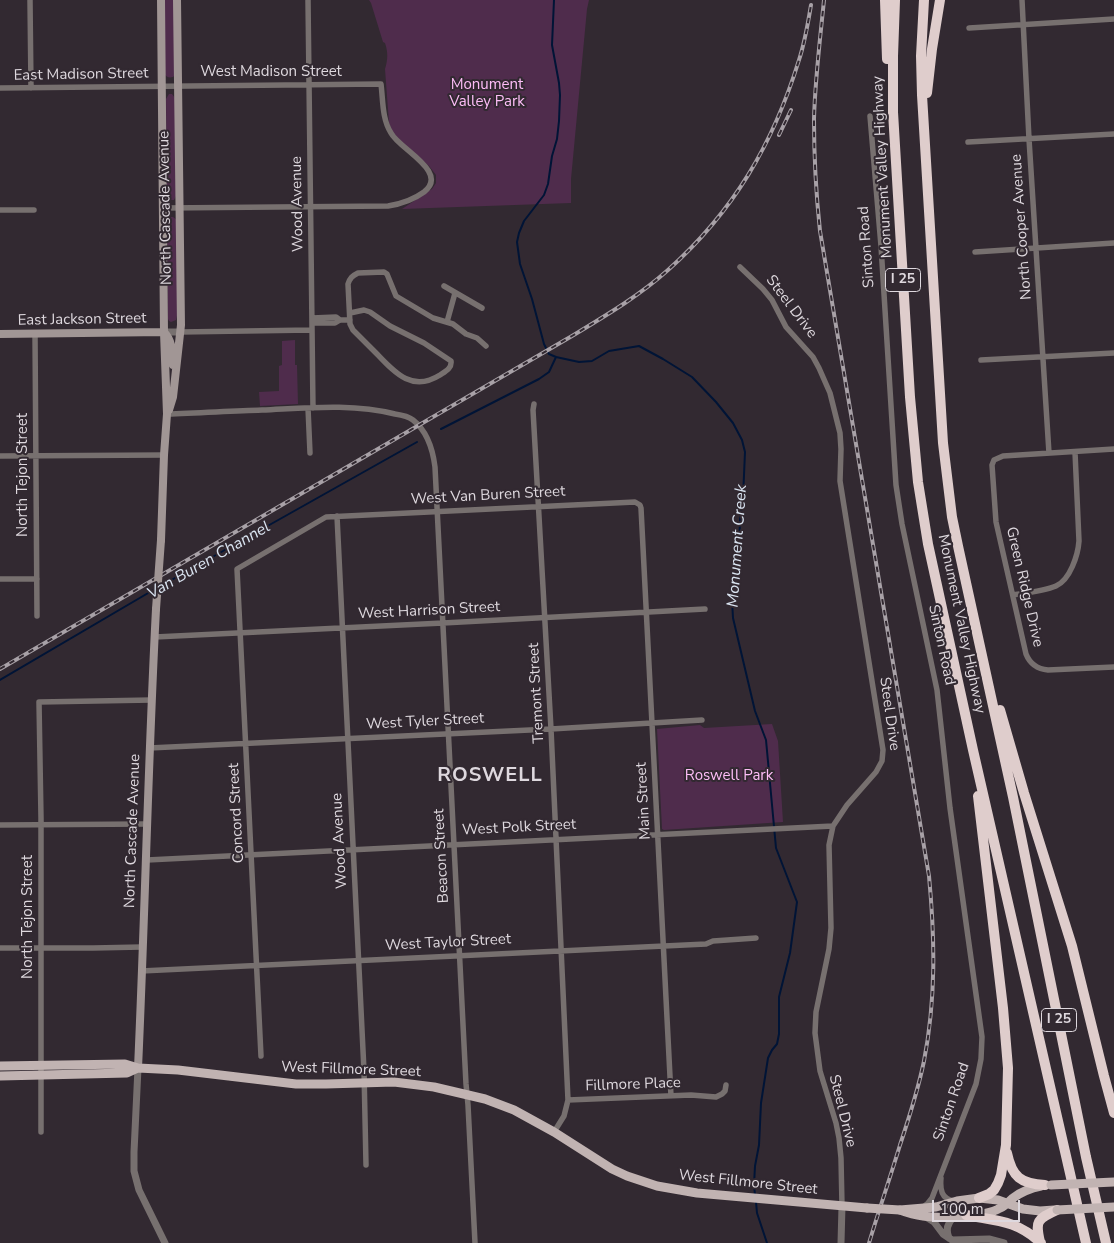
<!DOCTYPE html>
<html>
<head>
<meta charset="utf-8">
<style>
	body { margin:0 }
	#map { position:relative; width:1114px; height:1243px; overflow:hidden; background:#322931; font-family:"Nunito Sans",sans-serif }
	canvas { display:block }
	.scale { position:absolute; left:932px; top:1200px; width:88px; height:22px; box-sizing:border-box; border:2px solid #ded8de; border-top:0; padding-left:6px; font-size:15px; line-height:18px; white-space:nowrap; color:#ded8de; -webkit-text-stroke:4px #322931; paint-order:stroke }
</style>
</head>
<body>
<div id="map">
<canvas width="1114" height="1243"></canvas>
<div class="scale">100 m</div>
</div>
<script>
const c = document.querySelector('canvas').getContext('2d');
c.lineJoin = 'round';
function fillPath(path, color) { c.fillStyle = color; c.fill(path, 'evenodd'); }
function stroke(path, color, width, dash) { c.strokeStyle = color; c.lineWidth = width; c.lineCap = dash ? 'butt' : 'round'; c.setLineDash(dash || []); c.stroke(path); }
function write(font, color, halo, rows, align = 'center') {
  c.font = font + ' "Nunito Sans",sans-serif'; c.lineWidth = 4; c.setLineDash([]); c.textBaseline = 'middle'; c.strokeStyle = halo; c.fillStyle = color; for (const [text, x, y, turn = 0] of rows) {
    c.save(); c.translate(x, y); c.rotate((+turn || 0) * Math.PI / 180); c.textAlign = isNaN(turn) ? turn : align; if (halo) c.strokeText(text, 0, 0); c.fillText(text, 0, 0); c.restore();
  }
}
fillPath(new Path2D(`
	M165 0H174L175 75 173 77C169 78 167 77 165 75Z
	M369 0H589L587 9 571 179V203L402 209 432 189 436 183V175L429 166 397 138 392 131 389 123 385 69C388 59 388 52 385 43L383 42 371 3Z
	M169 94H172L175 98 176 196 174 200H168L167 197 166 99Z
	M170 217H173L177 220 178 311 176 320 171 322 169 321 168 319 167 221Z
	M295 340V365H297L298 404 260 406 259 392 279 391V366L282 365V341Z
	M772 724 778 741 783 822 664 830 662 829 657 729 700 725 704 728Z`), '#4f2c4c');
stroke(new Path2D(`
	M554 0 552 45 559 83 560 95 559 121 557 139 552 156 548 184 544 195 524 221 519 233 517 242 520 264 532 299 544 344 549 354 556 357 579 362 592 361 609 351 639 346 663 359 692 377 716 402 733 423 742 440 745 452 743 498 740 520 739 552 734 579 732 600 733 618 755 711 766 740 776 848 797 902 790 953 779 997V1034L777 1044 772 1050 768 1058 761 1103 759 1145 755 1166 754 1185 755 1195
	M441 429 539 379 549 372 556 357
	M159 587 417 442
	M0 680 155 589
	M756 1202 757 1213 767 1243`), '#001436', 2);
stroke(new Path2D(`
	M30 0 31 88
	M308 0 313 408
	M1022 0 1029 139 1049 453
	M969 28 1114 19
	M0 88 381 84C383 100 382 119 391 133 399 149 450 172 424 192 413 200 401 204 388 206L164 208
	M870 116 881 246 896 485 902 524 937 690 950 808 982 1037 981 1059 976 1084 932 1198 928 1203 922 1208
	M968 142 1114 134
	M0 210H34
	M975 252 1114 243
	M740 267 763 289 772 300 786 327 813 357 819 368 830 393 840 433 841 449 840 481 883 750 882 761 876 772 847 805 833 826 829 845 831 928 829 949 816 1012 815 1033 820 1071 836 1123 839 1138 841 1158 842 1206
	M444 286 482 308
	M350 313 364 310 370 312 390 326 424 343 451 361C452 368 446 371 440 375 413 392 396 374 378 355 370 347 361 338 353 330L350 324 348 284C350 278 352 276 358 273L384 272 387 274 396 296 433 318 453 324 466 334 477 338 486 346
	M312 318 336 317 340 320
	M447 322 455 293
	M312 323H335L340 320H350
	M180 332 312 330
	M35 334 37 616
	M981 360 1114 353
	M534 404 533 410 551 729 568 1100
	M308 408 310 453
	M167 414C199 413 231 411 262 410 306 408 352 403 395 414 402 415 408 416 413 420 427 431 433 451 435 467L466 1084 468 1105 475 1243
	M1114 449 1003 456 994 460 992 465 996 522 1026 654C1030 664 1037 669 1048 670L1114 667
	M0 456 164 455
	M337 516 364 1071 366 1165
	M0 579H37
	M1013 595C1026 593 1044 591 1056 586 1070 580 1078 555 1079 541L1075 452
	M155 637 443 623 705 609
	M149 748 551 729 702 720
	M0 825 147 824
	M147 860 833 826
	M0 948H93L142 947
	M141 971 706 944 713 941 756 938
	M261 1056 237 569 326 517 635 502 640 505 641 508 671 1096
	M41 1132V818L39 702 152 700
	M554 1132 564 1116 568 1100 691 1095 716 1097 722 1094 725 1091 726 1085
	M941 1178C940 1189 941 1199 954 1201`), '#77706f', 5.5);
stroke(new Path2D(`
	M164 332H180
	M138 1068 134 1152V1171L139 1190 165 1243
	M926 1217 934 1222 943 1234 952 1240 989 1239 1004 1243
	M949 1238C945 1229 948 1222 955 1216
	M841 1243 842 1206`), '#77706f', 7);
stroke(new Path2D(`
	M164 332C173 341 172 353 173 365
	M0 334 164 332
	M169 410 173 397 181 325 177 0
	M161 540 164 455 167 414 164 332 161 0
	M138 1068C145 915 148 762 156 609`), '#a19695', 8);
stroke(new Path2D(`
	M0 1066 125 1064 138 1068 178 1070 296 1084H326L394 1082 434 1087 485 1099 514 1110 554 1132 612 1169 627 1176 657 1186 697 1193 867 1208
	M0 1076 127 1073 138 1068
	M900 1210C908 1213 915 1215 923 1216 941 1219 985 1217 1000 1208 1005 1206 1009 1202 1013 1198 1021 1192 1031 1188 1041 1186
	M900 1210 936 1207 957 1201 979 1198 998 1200 1023 1209 1040 1211 1054 1210`), '#c1b3b2', 9);
stroke(new Path2D(`
	M885 0 887 59
	M895 0 893 56V112L910 397 918 482 928 544 973 750 1086 1243
	M924 0 921 56 922 95 943 443 952 517 958 546 1013 797 1086 1157 1106 1243
	M927 93 932 49 940 0
	M1000 710 1024 793 1072 946 1104 1076 1114 1113
	M978 796 1003 1008 1008 1068 1006 1145 1001 1175 998 1183 994 1190 989 1194 979 1198
	M1007 1153C1012 1177 1021 1184 1045 1185
	M966 1215C997 1221 1016 1220 1041 1243
	M1040 1242C1035 1221 1037 1219 1057 1210`), '#dfcdcc', 10);
const rail = new Path2D(`
	M824 0C820 40 815 80 814 119 814 157 816 194 820 231L929 876C935 940 936 999 924 1061 918 1090 909 1118 900 1145 890 1178 879 1210 869 1243
	M779 135 791 110
	M0 669 572 336C605 316 639 296 668 270 734 211 773 144 799 60 805 42 808 23 811 5`);
stroke(rail, '#a8a1a7', 4);
stroke(rail, '#322931', 2, [5.5]);
stroke(new Path2D(`
	M156 609 161 540`), '#a19695', 8);
stroke(new Path2D(`
	M1051 1185 1114 1182
	M867 1208 900 1210
	M1057 1210 1114 1207`), '#c1b3b2', 9);
for (const [x, y, w] of [
	[903,280,35],
	[1059,1020,35]
]) { const box = new Path2D(); box.roundRect(x - w / 2, y - 11.5, w, 23, 4); c.fillStyle = '#322931'; c.fill(box); stroke(box, '#ded8de', 1); }
write('bold 14px', '#ded8de', null, [
	["I 25",903,280],
	["I 25",1059,1020]
]);
write('15px', '#ded8de', '#322931', [
	["West Madison Street",271,72],
	["East Madison Street",81,75,-1],
	["Monument Valley Highway",883,167,-93],
	["Wood Avenue",298,204,-91],
	["North Cascade Avenue",166,208,-91],
	["North Cooper Avenue",1022,227,-94],
	["Sinton Road",867,247,-94],
	["Steel Drive",791,307,53],
	["East Jackson Street",82,320,-1],
	["North Tejon Street",23,475,-90],
	["West Van Buren Street",488,496,-3],
	["Green Ridge Drive",1024,587,77],
	["West Harrison Street",429,611,-3],
	["Monument Valley Highway",961,624,78],
	["Sinton Road",941,645,78],
	["Tremont Street",537,693,-93],
	["Steel Drive",889,714,82],
	["West Tyler Street",425,722,-3],
	["Main Street",644,801,-93],
	["Concord Street",237,813,-93],
	["West Polk Street",519,828,-3],
	["North Cascade Avenue",133,831,-88],
	["Wood Avenue",340,841,-93],
	["Beacon Street",442,856,-93],
	["North Tejon Street",28,917,-90],
	["West Taylor Street",448,943,-3],
	["West Fillmore Street",351,1070,2],
	["Fillmore Place",633,1085,-2],
	["Sinton Road",952,1102,-71],
	["Steel Drive",842,1111,76],
	["West Fillmore Street",748,1183,6]
]);
write('15px', '#fdbdf7', '#322931', [
	["Monument",487,85],
	["Valley Park",487,102],
	["Roswell Park",729,776]
]);
write('italic 16px', '#dae4f1', '#322931', [
	["Monument Creek",738,546,-86],
	["Van Buren Channel",209,561,-30]
]);
c.letterSpacing = '1px';
write('bold 20px', '#ded8de', '#322931', [
	["ROSWELL",490,776]
]);
c.letterSpacing = '0px';
</script>
</body>
</html>
